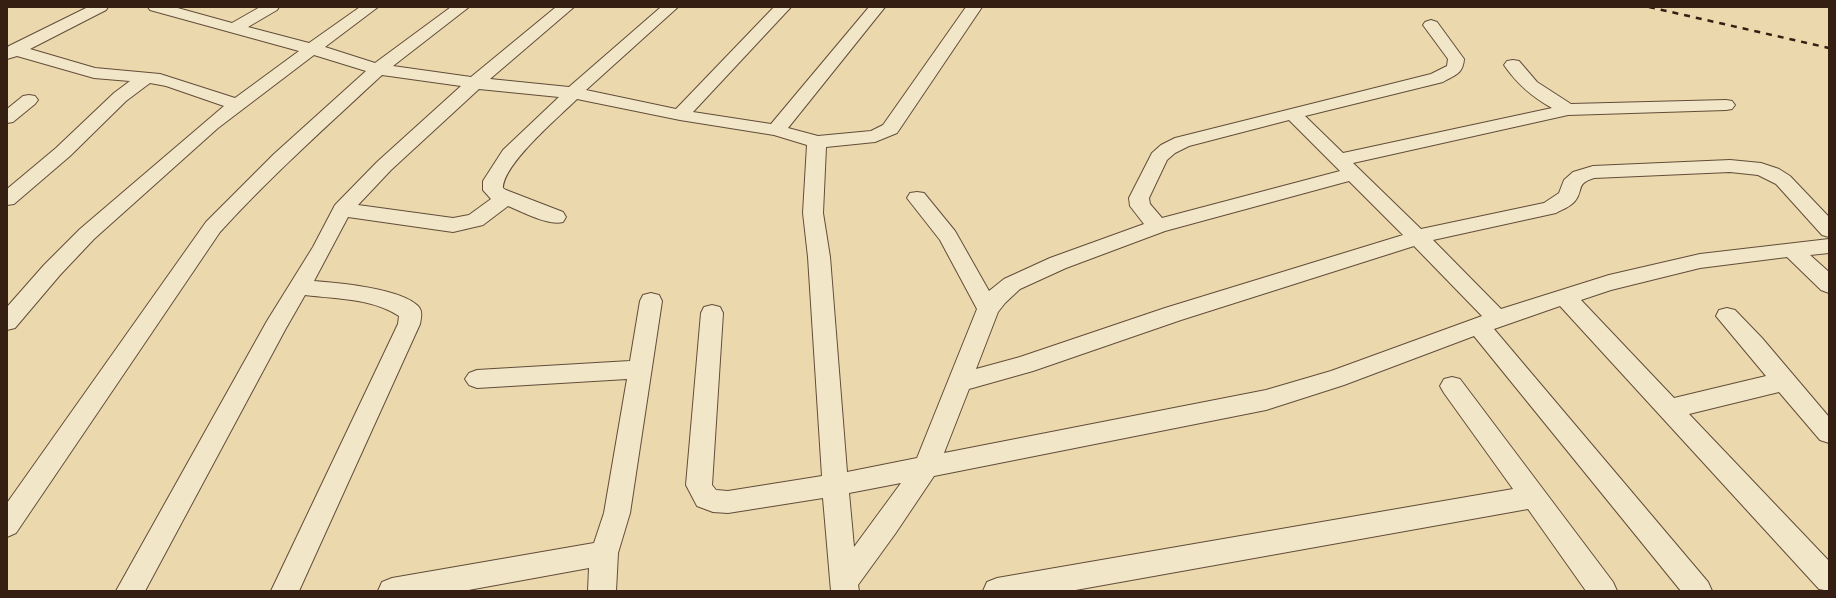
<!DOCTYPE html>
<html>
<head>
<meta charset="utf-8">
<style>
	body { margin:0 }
	#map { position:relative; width:1836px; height:598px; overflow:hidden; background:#ebd8ac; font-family:Alegreya,serif }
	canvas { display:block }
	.frame { position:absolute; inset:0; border:8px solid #351f13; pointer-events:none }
</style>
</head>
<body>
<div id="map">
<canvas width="1836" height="598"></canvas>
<div class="frame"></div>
</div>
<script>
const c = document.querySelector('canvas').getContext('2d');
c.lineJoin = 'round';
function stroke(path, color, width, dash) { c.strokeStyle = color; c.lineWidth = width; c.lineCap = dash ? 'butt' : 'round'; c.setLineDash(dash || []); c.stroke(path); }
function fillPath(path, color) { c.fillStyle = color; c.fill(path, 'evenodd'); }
const minor = new Path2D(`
	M88 7H108L106 10 30 49 95 68 160 74 235 98 299 51 150 10 148 7H174L232 23 260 7H279L277 10 248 27 309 43 360 7H378L325 47 375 63 451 7H469L393 66 471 77 556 7H574L490 79 569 87 661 7H678L586 90 676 109 774 7H791L693 112 771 124 869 7H885L788 128 818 136 871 131 883 125 966 7H982L897 133 875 142 826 147 823 213 830 257 847 472 917 458 977 309 940 240 907 198 910 193 917 192 924 193 955 231 989 291 1004 279 1050 258 1144 224 1130 206 1129 198 1152 153 1161 145 1175 138 1431 74 1447 66 1448 59 1423 25 1425 22 1431 20 1437 22 1464 59C1463 74 1455 75 1443 82L1305 116 1343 153 1552 108C1532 97 1517 84 1504 65L1507 61 1513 60 1519 61 1537 82 1571 104 1726 100 1732 101 1735 105 1732 109 1726 110 1568 115 1353 163 1421 229 1544 203 1559 193 1564 180 1573 172 1593 166 1730 160 1761 163 1779 169 1790 176 1829 217V237L1822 235 1776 184 1758 175 1730 172 1594 178C1575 184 1584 190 1575 201 1570 207 1563 209 1556 213L1433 240 1501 309 1609 275 1700 254 1829 239V253L1810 255 1829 272V293L1821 290 1787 257 1700 268 1611 290 1581 300 1674 398 1766 376 1716 316 1719 310 1727 308 1735 310 1762 338 1829 417V443L1820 440 1779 392 1689 414 1829 561V591L1819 589 1560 306 1494 329 1708 582 1712 591H1681L1474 336 1344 385 1266 410 934 476 895 534 858 585 859 591H831L823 498 728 513 713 512 697 506 686 485 701 313 704 307 712 305 720 307 723 313 712 485 716 490 728 491 822 476 808 257 803 213 807 145 774 135 680 120 577 99C559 117 503 164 503 188L506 190 563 212 566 217 563 222C548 226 523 212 508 206L483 225 453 232 348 217 314 281C338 283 400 288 418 306 423 311 421 318 420 324L299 591H271L398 324 399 316C371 298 337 299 305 295L285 330 145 591H116L267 321 313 247 335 205 377 162 461 86 382 75C327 126 271 176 220 232L16 533 7 537V503L206 222 274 154 366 71 314 55 218 128 94 239 60 275 15 328 7 330V307L44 265 80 229 224 106 166 86 150 83 126 101 70 156 14 204 7 205V189L56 148 114 93 130 81 94 78 17 56 7 59V48L9 46ZM479 89 559 97 503 150 483 181V190L491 199 469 215 453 218 358 205 391 170ZM1289 120 1340 171 1162 218 1150 204 1149 198 1167 160 1175 153 1189 146ZM1349 181 1403 235 1165 308 1020 357 976 369 998 312 1005 303 1020 289 1066 268 1165 231ZM1414 246 1482 316 1331 371 1266 390 944 453 969 389 1033 371 1181 320ZM901 483 854 547 849 493Z
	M29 95 35 96 38 100 35 104 13 122 7 123V109L23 96Z
	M651 293 659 295 662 301 630 513 618 553 616 591H588L589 568 463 591H378L382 582 392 578 594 543 604 513 627 379 477 388 469 385 465 379 469 373 477 370 630 361 640 301 643 295Z
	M1452 377 1460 379 1613 582 1617 591H1586L1528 509 1070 591H983L987 582 997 578 1513 489 1444 393 1440 386 1444 379Z`);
stroke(minor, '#624d39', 2);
fillPath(minor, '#f2e6c9');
stroke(new Path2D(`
	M1649 7 1829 48`), '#351f13', 2.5, [6, 6]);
</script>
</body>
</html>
